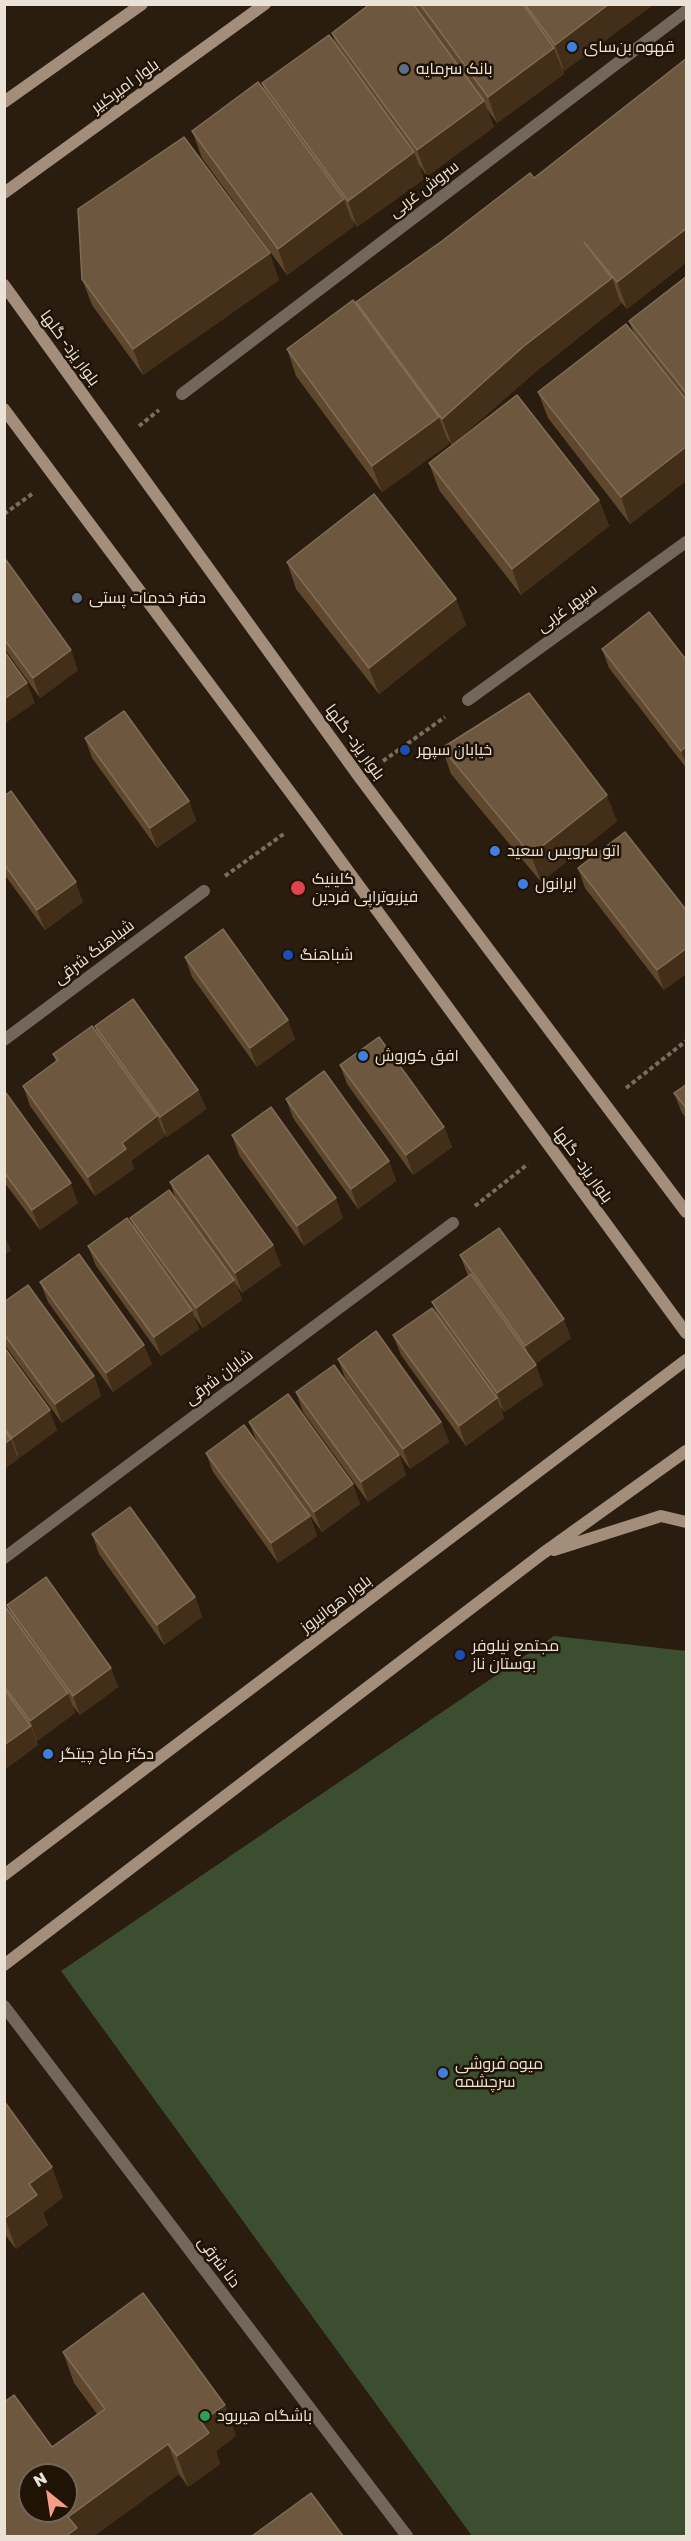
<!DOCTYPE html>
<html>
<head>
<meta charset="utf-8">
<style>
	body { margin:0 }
	#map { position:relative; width:691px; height:2541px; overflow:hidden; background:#2a1c0e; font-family:"Golos Text",sans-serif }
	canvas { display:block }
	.frame { position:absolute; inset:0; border:6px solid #eae1d7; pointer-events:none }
	.north { position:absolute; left:18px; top:2463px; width:60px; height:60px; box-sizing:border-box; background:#201306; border:2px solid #71655a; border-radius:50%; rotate:330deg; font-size:16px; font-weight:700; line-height:24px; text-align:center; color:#eae1d7 }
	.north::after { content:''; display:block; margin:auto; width:21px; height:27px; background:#f49e8a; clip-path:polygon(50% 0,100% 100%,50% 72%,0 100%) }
</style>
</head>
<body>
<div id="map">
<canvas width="691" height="2541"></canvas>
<div class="frame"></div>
<div class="north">N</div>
</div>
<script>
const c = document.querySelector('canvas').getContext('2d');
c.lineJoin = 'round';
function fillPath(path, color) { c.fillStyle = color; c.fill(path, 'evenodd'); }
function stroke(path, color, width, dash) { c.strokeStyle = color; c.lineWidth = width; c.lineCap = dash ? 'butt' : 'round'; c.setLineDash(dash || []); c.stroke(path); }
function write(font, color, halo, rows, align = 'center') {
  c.font = font + ' "Golos Text",Cairo,sans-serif'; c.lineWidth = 5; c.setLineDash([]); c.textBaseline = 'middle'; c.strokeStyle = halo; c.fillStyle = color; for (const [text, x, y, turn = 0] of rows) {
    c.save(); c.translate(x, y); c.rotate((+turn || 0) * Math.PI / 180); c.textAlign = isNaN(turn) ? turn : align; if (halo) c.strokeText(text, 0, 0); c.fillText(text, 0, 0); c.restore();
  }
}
fillPath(new Path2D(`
	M554 1636 686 1651V2536H472L61 1971Z`), '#3b4e30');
stroke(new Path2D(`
	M139 426 159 410
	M4 514 32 494
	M383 761 445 717
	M225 876 285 833
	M626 1088 686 1041
	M475 1206 528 1164`), '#796d60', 4, [4.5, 3]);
stroke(new Path2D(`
	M182 394 686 11
	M468 700 686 542
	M4 1040 204 891
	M4 1558 453 1223
	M4 2006 407 2536`), '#73665a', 12);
stroke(new Path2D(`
	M4 102 142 4
	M4 193 265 4
	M4 285 360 778 686 1212
	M4 409 308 816 686 1333
	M554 1550 661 1516 686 1522
	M4 1875 686 1360
	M4 1965 542 1554 686 1451`), '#a38e7b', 12);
fillPath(new Path2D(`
	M370 4H654L564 71 562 67 564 74 497 123 487 109 494 127 427 176 419 165 424 179 357 227 352 219 354 226 287 275 202 158 192 131 264 90 262 83 336 45 332 33Z
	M687 58V262L627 309 620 301 621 304 534 373 452 445 447 439 449 444 382 492 296 376 287 349 358 306 356 302 534 178Z
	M687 276V480L630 524 548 418 538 392 634 334 629 321Z
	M82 279 279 280 143 375 92 305Z
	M429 463 599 500 609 526 521 595 439 490Z
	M4 561 78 670 40 698 4 648Z
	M287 562 456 599 466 625 379 694 296 589Z
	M602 649 687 661V769L609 668Z
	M85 738 189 801 196 821 157 848 92 758Z
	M442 748 617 821 541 882 451 774Z
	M4 796 83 902 45 930 4 874Z
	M578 868 687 911V973L664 990 585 888Z
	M185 957 295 1039 257 1067 192 977Z
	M95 1026 198 1090 206 1109 167 1137 163 1131 165 1136 131 1161 134 1169 95 1196 30 1106 23 1086 56 1062 53 1054 97 1034Z
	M340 1065 444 1127 452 1147 413 1175 347 1084Z
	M687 1084V1119L682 1113 674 1093Z
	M4 1093 78 1203 40 1230 4 1182Z
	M286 1099 389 1161 396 1181 358 1209 293 1118Z
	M232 1135 343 1218 304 1246 239 1155Z
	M170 1182 281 1265 242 1293 236 1284 242 1300 203 1328 194 1316 199 1329 161 1356 96 1266 88 1246 135 1230 130 1218 176 1200Z
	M460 1255 571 1338 535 1364 543 1385 504 1412 500 1406 504 1418 466 1446 401 1355 393 1335 437 1314 432 1302 468 1276Z
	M40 1282 152 1364 113 1392 48 1302Z
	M4 1302 94 1376 101 1396 62 1423 4 1344Z
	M4 1347 57 1430 19 1458 17 1455 18 1459 4 1469Z
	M338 1359 441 1422 449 1442 410 1469 345 1378Z
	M296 1392 399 1455 406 1475 368 1502 303 1412Z
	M249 1422 360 1504 322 1532 257 1442Z
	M206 1453 310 1516 317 1536 278 1563 213 1472Z
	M92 1534 195 1597 202 1617 164 1645 99 1554Z
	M4 1605 10 1612 7 1605 111 1668 118 1687 80 1715 72 1705 75 1713 37 1741 36 1740 38 1745 4 1770Z
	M4 2101 63 2197 43 2213 48 2225 16 2249 6 2236 4 2238Z
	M63 2352 236 2436 216 2451 220 2464 188 2487 179 2474 94 2536H4L52 2447 97 2414 74 2383Z`), '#5e472d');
fillPath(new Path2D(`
	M609 4H654L564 71 555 45Z
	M554 48 564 74 497 123 488 97Z
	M484 101 494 127 427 176 417 150Z
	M414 152 424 179 357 227 348 201Z
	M344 199 354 226 287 275 278 249Z
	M687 228V262L627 309 617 282Z
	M270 253 279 280 143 375 133 349Z
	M612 278 621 304 534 373 452 445 442 419 524 346Z
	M439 417 449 444 382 492 372 466Z
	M687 446V480L630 524 621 497Z
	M599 500 609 526 521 595 512 569Z
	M456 599 466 625 379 694 369 668Z
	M71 650 78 670 40 698 33 678Z
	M27 683 35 703 4 724V699Z
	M687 746V766L681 751Z
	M607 795 617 821 541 882 531 855Z
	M189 801 196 821 157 848 150 828Z
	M76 882 83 902 45 930 37 910Z
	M687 948V973L664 990 657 970Z
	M288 1020 295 1039 257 1067 250 1048Z
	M198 1090 206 1109 167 1137 160 1117Z
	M157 1116 165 1136 131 1161 134 1169 95 1196 88 1177 122 1143Z
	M444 1127 452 1147 413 1175 406 1155Z
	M389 1161 396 1181 358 1209 351 1189Z
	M71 1183 78 1203 40 1230 32 1210Z
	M336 1198 343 1218 304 1246 297 1226Z
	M4 1233 11 1251 4 1255Z
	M273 1245 281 1265 242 1293 235 1273Z
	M234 1280 242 1300 203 1328 196 1308Z
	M192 1310 199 1329 161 1356 154 1337Z
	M564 1319 571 1338 533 1366 525 1346Z
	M144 1345 152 1364 113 1392 106 1373Z
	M536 1365 543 1385 504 1412 497 1393Z
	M94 1376 101 1396 62 1423 55 1404Z
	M497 1398 504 1418 466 1446 459 1426Z
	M50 1410 57 1430 19 1458 12 1438Z
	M441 1422 449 1442 410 1469 403 1449Z
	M11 1439 18 1459 4 1469V1444Z
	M399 1455 406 1475 368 1502 361 1482Z
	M353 1484 360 1504 322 1532 314 1512Z
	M310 1516 317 1536 278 1563 271 1543Z
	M195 1597 202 1617 164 1645 157 1625Z
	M111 1668 118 1687 80 1715 73 1696Z
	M68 1693 75 1713 37 1741 30 1721Z
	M31 1726 38 1745 4 1770V1745Z
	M52 2167 63 2197 43 2213 48 2225 16 2249 5 2218 29 2184Z
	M225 2405 236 2436 216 2451 220 2464 188 2487 177 2456 201 2422Z
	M168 2444 179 2474 94 2536H66L68 2517Z`), '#432f19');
const building = new Path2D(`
	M370 4H413L484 101 417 150 332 33Z
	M420 4H523L554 48 488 97Z
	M525 4H609L555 45Z
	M329 35 414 152 348 201 262 83Z
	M687 58V228L617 282 584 242 612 278 524 346 442 419 356 302 442 241 530 173 534 178Z
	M258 82 344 199 278 249 192 131Z
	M184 137 270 253 133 349 82 279 78 209Z
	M687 276V394L629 321Z
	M353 300 439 417 372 466 287 349Z
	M626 324 687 401V446L621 497 538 392Z
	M517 395 599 500 512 569 429 463Z
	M374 494 456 599 369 668 287 562Z
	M6 560 71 650 33 678 4 639V561Z
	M649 612 687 661V746L681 751 602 649Z
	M4 651 27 683 4 699Z
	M529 693 607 795 531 855 442 748Z
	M124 711 189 801 150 828 85 738Z
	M11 791 76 882 37 910 4 864V796Z
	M625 832 687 911V948L657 970 578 868Z
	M223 929 288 1020 250 1048 185 957Z
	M133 999 198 1090 160 1117 95 1026Z
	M92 1026 157 1116 122 1143 126 1149 88 1177 23 1086 58 1060 53 1054Z
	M379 1037 444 1127 406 1155 340 1065Z
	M324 1071 389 1161 351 1189 286 1099Z
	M687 1084V1109L674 1093Z
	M4 1093H6L71 1183 32 1210 4 1172Z
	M271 1107 336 1198 297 1226 232 1135Z
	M208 1155 273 1245 235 1273 170 1182Z
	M169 1190 234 1280 196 1308 130 1218Z
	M127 1218 192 1310 154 1337 88 1246Z
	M499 1228 564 1319 525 1346 460 1255Z
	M79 1254 144 1345 106 1373 40 1282Z
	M471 1274 536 1365 497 1393 432 1302Z
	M28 1285 94 1376 55 1404 4 1334V1302Z
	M432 1308 497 1398 459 1426 393 1335Z
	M376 1331 441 1422 403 1449 338 1359Z
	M4 1347 50 1410 12 1438 4 1428Z
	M334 1365 399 1455 361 1482 296 1392Z
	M288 1394 353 1484 314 1512 249 1422Z
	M244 1425 310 1516 271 1543 206 1453Z
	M4 1430 11 1439 4 1444Z
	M130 1507 195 1597 157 1625 92 1534Z
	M46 1577 111 1668 73 1696 7 1605Z
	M4 1605 68 1693 30 1721 4 1686Z
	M4 1689 31 1726 4 1745Z
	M4 2101 52 2167 29 2184 37 2195 5 2218Z
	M143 2293 225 2405 201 2422 209 2433 177 2456 168 2444 68 2517 77 2528 66 2536H4V2402L14 2395 52 2447 105 2409 63 2352ZM30 2475H66V2511H30Z
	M311 2493 343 2536H252Z`);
fillPath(building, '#6e573f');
stroke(building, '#816d57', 1.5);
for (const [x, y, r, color] of [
	[572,47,6,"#3f7fe0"],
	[404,69,6,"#5c6f8a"],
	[77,598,6,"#5c6f8a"],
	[405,750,6,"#1a4fb4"],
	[495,851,6,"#3f7fe0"],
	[523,884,6,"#3f7fe0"],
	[298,888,8,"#e0444e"],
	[288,955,6,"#1a4fb4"],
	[363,1056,6,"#3f7fe0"],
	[460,1655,6,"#1a4fb4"],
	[48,1754,6,"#3f7fe0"],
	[443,2073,6,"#3f7fe0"],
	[205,2416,6,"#2e9e5b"]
]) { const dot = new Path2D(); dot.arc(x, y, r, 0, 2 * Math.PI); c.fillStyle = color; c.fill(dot); stroke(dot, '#201306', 2); }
write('16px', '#eae1d7', '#201306', [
	["قهوه بن‌سای",584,47],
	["بانک سرمایه",416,69],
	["دفتر خدمات پستی",89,598],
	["خیابان سپهر",417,750],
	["اتو سرویس سعید",507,851],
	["کلینیک",312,879],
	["فیزیوتراپی فردین",312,897],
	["ایرانول",535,884],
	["شباهنگ",300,955],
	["افق کوروش",375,1056],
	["مجتمع نیلوفر",472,1646],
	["بوستان ناز",472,1664],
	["دکتر ماخ چیتگر",60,1754],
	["میوه فروشی",455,2064],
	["سرچشمه",455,2082],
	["باشگاه هیربود",217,2416]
], 'left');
write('16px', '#eae1d7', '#201306', [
	["بلوار امیرکبیر",125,86,-36],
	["سروش غربی",424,189,-37],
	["بلوار یزد- گلها",70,348,54],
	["سپهر غربی",567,608,-36],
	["بلوار یزد- گلها",355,742,54],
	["شباهنگ شرقی",94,952,-37],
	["بلوار یزد- گلها",583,1165,54],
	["شایان شرقی",219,1377,-37],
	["بلوار هوانیروز",336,1604,-37],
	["دنا شرقی",219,2262,53]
]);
</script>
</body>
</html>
